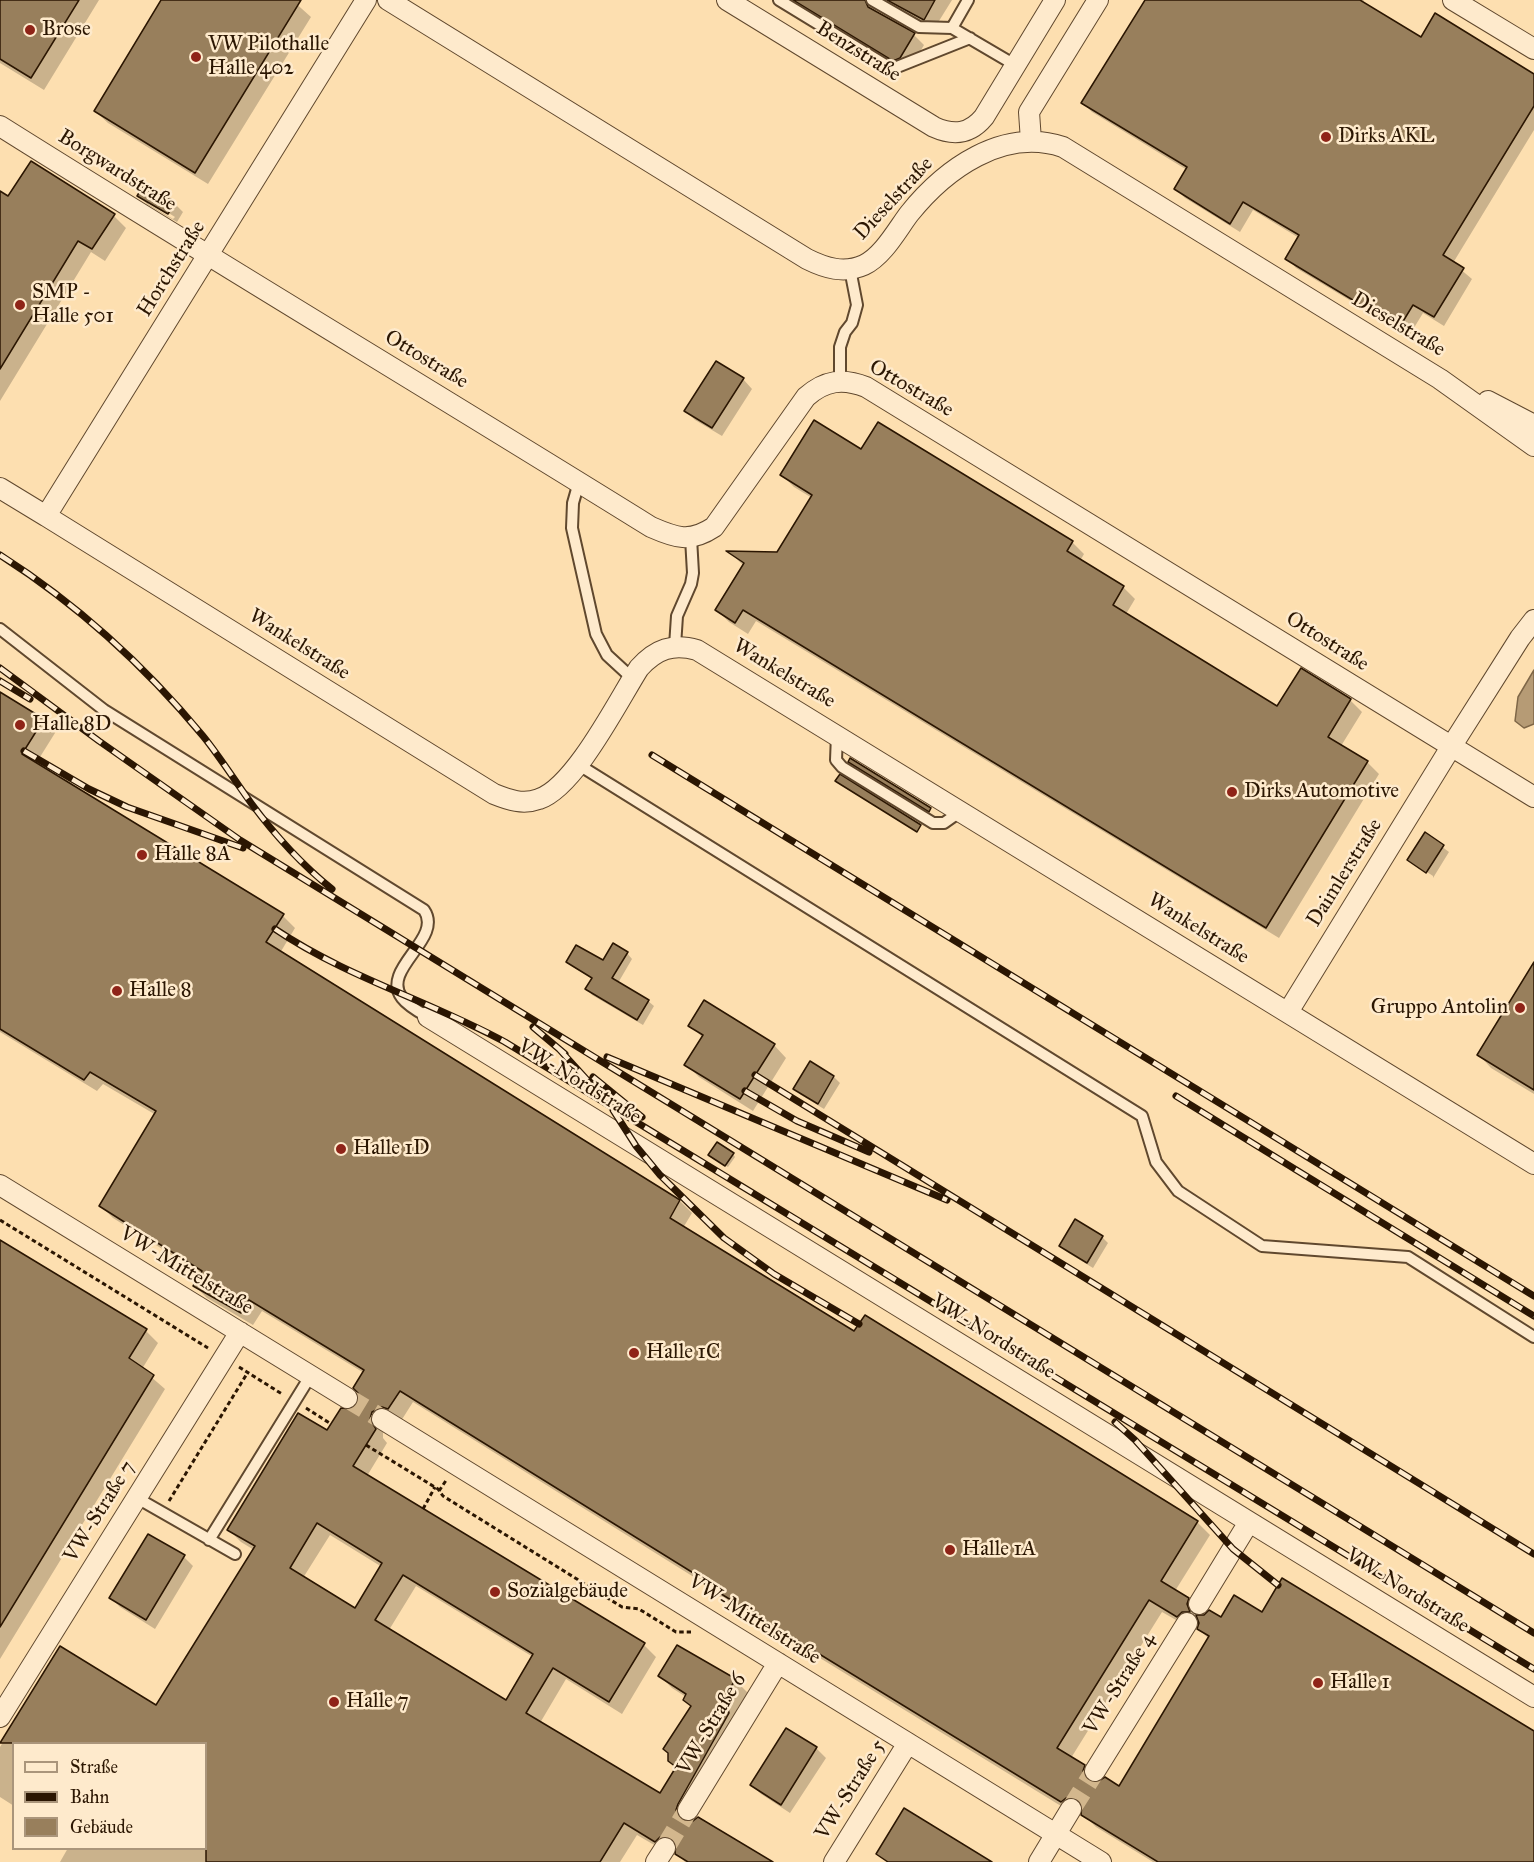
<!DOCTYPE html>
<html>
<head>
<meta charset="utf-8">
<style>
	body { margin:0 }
	#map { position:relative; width:1534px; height:1862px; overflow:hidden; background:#fddfb0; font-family:"IM FELL Great Primer",serif }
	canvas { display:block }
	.legend { position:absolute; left:12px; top:1742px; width:195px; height:108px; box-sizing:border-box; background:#feeacc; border:2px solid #aa957b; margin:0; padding:8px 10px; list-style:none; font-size:18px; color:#2b1602 }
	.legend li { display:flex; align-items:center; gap:12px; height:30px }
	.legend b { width:30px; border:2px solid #aa957b }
</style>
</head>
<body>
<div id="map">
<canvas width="1534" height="1862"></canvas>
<ul class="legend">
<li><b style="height:8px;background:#feeacc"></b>Straße</li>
<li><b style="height:8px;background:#2b1602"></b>Bahn</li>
<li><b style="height:16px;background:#987f5c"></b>Gebäude</li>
</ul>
</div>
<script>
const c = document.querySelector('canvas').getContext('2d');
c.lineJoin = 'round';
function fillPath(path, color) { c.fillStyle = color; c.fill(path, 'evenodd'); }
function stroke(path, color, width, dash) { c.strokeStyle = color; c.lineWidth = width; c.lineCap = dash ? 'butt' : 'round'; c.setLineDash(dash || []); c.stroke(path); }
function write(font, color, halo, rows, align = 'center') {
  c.font = font + ' "IM FELL Great Primer",serif'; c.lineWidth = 5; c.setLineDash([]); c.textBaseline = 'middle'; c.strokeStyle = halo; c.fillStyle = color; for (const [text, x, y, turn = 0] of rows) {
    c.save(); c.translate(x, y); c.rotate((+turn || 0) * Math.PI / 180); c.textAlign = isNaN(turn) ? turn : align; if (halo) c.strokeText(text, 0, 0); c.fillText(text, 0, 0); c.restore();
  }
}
const water = new Path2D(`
	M1534 670V724L1524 728 1515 721 1518 697Z`);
fillPath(water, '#b69b75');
stroke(water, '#7e6647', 1.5);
fillPath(new Path2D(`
	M0 0H99L44 90 0 63Z
	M163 0H292L311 17 208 184 108 123 95 111Z
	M785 0H952L934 29 887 3 876 6 874 12 914 35 924 45 911 67 904 70 795 3Z
	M1147 0H1364L1362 3 1422 39 1534 76V130L1453 263 1472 279 1444 326 1423 313 1409 336 1296 268 1287 258 1299 238 1253 210 1240 232 1185 198 1176 189 1187 170 1092 112 1082 102Z
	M0 192 9 198 114 216 126 228 105 261 91 252 0 401Z
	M139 196 174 203 183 212 177 222 148 205ZM148 200 175 217 173 219 148 204Z
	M743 379 752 389 722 436 695 420 686 411Z
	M879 424 1072 542 1084 554 1080 561 1123 587 1135 599 1126 614 1278 708 1350 700 1362 712 1341 746 1367 762 1379 774 1279 938 756 621 748 634 729 622 717 610 744 566 729 552 778 554 812 498 794 487 782 475 862 451Z
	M0 694 43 721 55 733 35 765 283 916 295 928 280 953 680 1201 692 1213 683 1228 855 1333 865 1317 1197 1522 1210 1535 1175 1591 1188 1599 1201 1611 1199 1617 1221 1619 1262 1614 1534 1732V1862H1153L1096 1827 1083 1814V1810H1079L1074 1814 714 1593 705 1584 413 1402 401 1421 383 1426V1438L387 1443 367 1476 644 1645 656 1657 622 1714 566 1679 540 1723 660 1795 677 1768 692 1707 685 1700 686 1697 672 1688 660 1676 678 1647 735 1680 748 1693 737 1709 740 1726 690 1816 688 1824 770 1862H685L677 1854V1849H673L668 1853 637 1835 620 1862H60L68 1848H206V1744H14V1806L0 1797V1747L61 1648 157 1707 254 1550 241 1542 229 1530 327 1432 359 1404 364 1373 262 1311 253 1325 207 1298 195 1286 202 1274 113 1218 101 1206 156 1115 103 1084 97 1091 0 1032ZM330 1535 382 1567 356 1610 303 1578ZM416 1586 533 1657 506 1702 389 1630ZM1162 1612 1190 1628 1195 1624H1200L1199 1629 1209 1639 1120 1788 1095 1785 1096 1779 1084 1766 1071 1758Z
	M1425 834 1449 852 1433 878V876L1409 860Z
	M627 953 632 959 618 983 648 1001 654 1006 643 1025 592 995 587 989 593 979 573 967 568 962H603Z
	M1534 965V1094L1491 1068 1479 1055Z
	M690 1025 774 1045 786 1058 753 1111 699 1077 686 1064 703 1038Z
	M810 1063 834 1077 840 1083 824 1109 801 1095 795 1089Z
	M733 1154 735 1157 728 1167 712 1157Z
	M1076 1221 1102 1237 1108 1243 1093 1268 1067 1252 1061 1246Z
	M0 1241 146 1331 158 1343 142 1369 165 1389 0 1659Z
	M184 1557 193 1566 155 1629 120 1607 111 1598Z
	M787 1730 816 1748 826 1758 790 1813 761 1794 751 1785Z`), '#0003');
const building = new Path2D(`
	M0 0H79L31 78 0 59Z
	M161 0H301L195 173 94 111Z
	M793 0H865L868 7 915 33 900 58 893 61Z
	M887 0H935L924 20Z
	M1145 0H1360L1421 37 1435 13 1534 74V106L1443 255 1464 268 1434 317 1413 305 1399 328 1285 259 1299 235 1243 202 1230 224 1174 189 1187 167 1081 103Z
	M31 161 115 214 92 249 78 241 0 369V191L8 196Z
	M145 183 175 202 168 214 137 196Z
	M716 361 744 378 712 428 684 411Z
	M814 420 861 449 878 422 1073 541 1067 551 1124 586 1113 605 1277 706 1301 668 1351 699 1328 737 1368 761 1266 928 743 610 735 623 715 610 744 563 726 551 777 552 812 495 780 475Z
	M0 692 44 719 22 754 284 914 266 942 680 1200 670 1218 854 1331 865 1315 1198 1521 1161 1581 1189 1598 1187 1604 1190 1612H1182L1177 1617 1149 1600 1057 1748 1085 1765 1083 1771 1088 1781 1095 1783 1105 1777 1119 1786 1209 1636 1197 1629 1199 1623 1196 1615H1204L1209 1610 1221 1617 1234 1595 1262 1612 1282 1578 1534 1731V1862H1158L1081 1815 1082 1804 1077 1798H1066L1061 1802 700 1581 703 1579 400 1391 388 1409 382 1407 372 1412 370 1419 376 1429 353 1466 645 1643 609 1702 553 1668 526 1713 660 1793 676 1767 668 1761V1753L663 1749 691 1706 683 1700 686 1694 658 1676 677 1645 736 1679 725 1696 729 1713 678 1804 676 1810 678 1816 682 1820 693 1821 698 1817 773 1862H688L675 1854 676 1843 671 1838 660 1837 655 1842 624 1823 600 1862H206V1743H0L60 1646 156 1705 255 1546 227 1530 298 1413 327 1430 341 1408 352 1409 357 1404 358 1393 353 1388 364 1370 249 1300 241 1313 193 1286 202 1271 99 1206 156 1111 90 1072 84 1080 0 1029ZM317 1523 382 1563 355 1608 290 1568ZM403 1575 533 1654 506 1700 375 1620Z
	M850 758 931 808 929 812 848 762Z
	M840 774 921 825 917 832 835 781Z
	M1425 832 1444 845 1426 873 1407 860Z
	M613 943 628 952 612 978 649 1000 637 1020 585 989 592 978 566 962 576 945 603 960Z
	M1534 962V1090L1477 1055Z
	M704 1000 775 1044 740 1099 684 1065 703 1035 688 1026Z
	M810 1061 834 1076 818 1104 793 1089Z
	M717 1142 734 1153 725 1166 708 1155Z
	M1075 1219 1103 1236 1087 1263 1059 1246Z
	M0 1240 147 1329 129 1358 154 1375 0 1627Z
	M148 1534 185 1555 146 1620 109 1598Z
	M786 1728 817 1747 781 1805 750 1785Z
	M904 1808 992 1862H888L876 1854Z`);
fillPath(building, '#987f5c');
stroke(building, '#2b1602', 1.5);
stroke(new Path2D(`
	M347 1398 382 1419
	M1071 1809 1095 1771
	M665 1848 688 1810`), '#d3b78d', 20, [20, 10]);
const lane = new Path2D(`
	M779 0 892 69 970 38
	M872 0 919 27 952 28
	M968 0 952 28 1015 65
	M840 381V347L845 332 852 323 857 305 850 269
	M579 482 573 503 572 528 596 634 607 655 632 678
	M0 629 104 710 424 910C444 939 380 969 402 998 408 1006 419 1012 428 1017
	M675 646 677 616 691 584 693 573 691 538
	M837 735 836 760 842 767 933 823H944L961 811
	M579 765 1142 1116 1156 1162 1178 1191 1262 1246 1408 1257 1534 1337
	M137 1498 235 1554
	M209 1540 311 1375`);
const street = new Path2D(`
	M388 0 807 259C825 268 844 274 864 265 883 256 897 230 909 214 945 169 1003 127 1063 147L1440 379 1534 446
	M727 0 934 127C954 136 970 134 984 117L1055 0
	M1453 0 1534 49
	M0 126C216 262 434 392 651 527 676 538 690 543 714 527L806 397C825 380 843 378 866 387L1534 797
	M1031 141 1029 112 1098 0
	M1488 401 1534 425
	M0 488 46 516 366 0
	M46 516 494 794C509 800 523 805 539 799 575 787 618 701 639 668 656 649 673 643 697 650L1534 1164
	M1288 1012 1451 747 1520 638 1534 620
	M428 1017 1534 1697
	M0 1185 347 1398
	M382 1419 1101 1862
	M1199 1604 1249 1522
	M0 1717 240 1332
	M1095 1771 1187 1623
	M688 1810 778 1663
	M656 1862 665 1848
	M834 1862 908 1743
	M1039 1862 1071 1809`);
stroke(lane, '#60482e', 14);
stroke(street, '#60482e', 22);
stroke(new Path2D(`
	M0 1220 208 1348
	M239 1367 282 1394
	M306 1408 331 1424
	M366 1445 438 1489 443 1496 622 1607 639 1609 676 1632H691
	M439 1491 447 1479
	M169 1501 248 1372
	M423 1509 435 1487`), '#2b1602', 3, [4.5, 3]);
stroke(lane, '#feeacc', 10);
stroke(street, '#feeacc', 20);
const rail = new Path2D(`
	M0 555C77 604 145 666 203 736 220 757 235 781 251 803 274 834 301 864 332 889
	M0 668 99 741 240 840 1534 1633
	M0 681 30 699
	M24 751 89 789 127 807 243 848
	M652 755 1534 1296
	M275 929C346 977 430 1001 505 1042L1534 1669
	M533 1027 565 1054
	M559 1049 600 1094
	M607 1057 947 1200
	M755 1075 1534 1554
	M593 1077 642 1117
	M745 1091 797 1121 869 1152
	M1176 1096 1534 1316
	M613 1110 636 1146 660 1175 724 1238 774 1274 859 1324
	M1115 1422 1135 1440 1233 1549 1278 1585`);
stroke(rail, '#2b1602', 7);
stroke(rail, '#feeacc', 4.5, [14]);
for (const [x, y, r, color] of [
	[30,30,6,"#8f2418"],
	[196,57,6,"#8f2418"],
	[1326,137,6,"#8f2418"],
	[20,305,6,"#8f2418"],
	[20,725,6,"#8f2418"],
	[1232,792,6,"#8f2418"],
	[142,855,6,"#8f2418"],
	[117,991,6,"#8f2418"],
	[1520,1008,6,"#8f2418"],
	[341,1149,6,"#8f2418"],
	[634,1353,6,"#8f2418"],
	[950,1550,6,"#8f2418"],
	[495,1592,6,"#8f2418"],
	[1318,1683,6,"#8f2418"],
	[334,1702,6,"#8f2418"]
]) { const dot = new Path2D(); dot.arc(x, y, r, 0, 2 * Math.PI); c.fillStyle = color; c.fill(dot); stroke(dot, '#feeacc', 2); }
write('21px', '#2b1602', '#feeacc', [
	["Brose",42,30],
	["VW Pilothalle",208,45],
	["Halle 402",208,69],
	["Dirks AKL",1338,137],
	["SMP -",32,293],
	["Halle 501",32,317],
	["Halle 8D",32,725],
	["Dirks Automotive",1244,792],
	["Halle 8A",154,855],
	["Halle 8",129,991],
	["Gruppo Antolin",1508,1008,"right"],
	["Halle 1D",353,1149],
	["Halle 1C",646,1353],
	["Halle 1A",962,1550],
	["Sozialgebäude",507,1592],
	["Halle 1",1330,1683],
	["Halle 7",346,1702]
], 'left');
write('21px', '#2b1602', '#feeacc', [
	["Benzstraße",858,52,32],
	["Borgwardstraße",117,171,32],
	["Dieselstraße",894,199,-47],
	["Horchstraße",172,269,-58],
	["Dieselstraße",1398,325,31],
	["Ottostraße",426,360,31],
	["Ottostraße",911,389,30],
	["Ottostraße",1327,642,32],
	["Wankelstraße",299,645,32],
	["Wankelstraße",784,674,31],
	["Daimlerstraße",1345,873,-58],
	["Wankelstraße",1198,929,32],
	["VW-Nordstraße",579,1082,32],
	["VW-Mittelstraße",186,1271,31],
	["VW-Nordstraße",993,1337,32],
	["VW-Straße 7",100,1512,-58],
	["VW-Nordstraße",1407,1591,32],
	["VW-Mittelstraße",754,1620,32],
	["VW-Straße 4",1120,1684,-58],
	["VW-Straße 6",712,1724,-59],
	["VW-Straße 5",851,1790,-58]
]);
</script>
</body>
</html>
